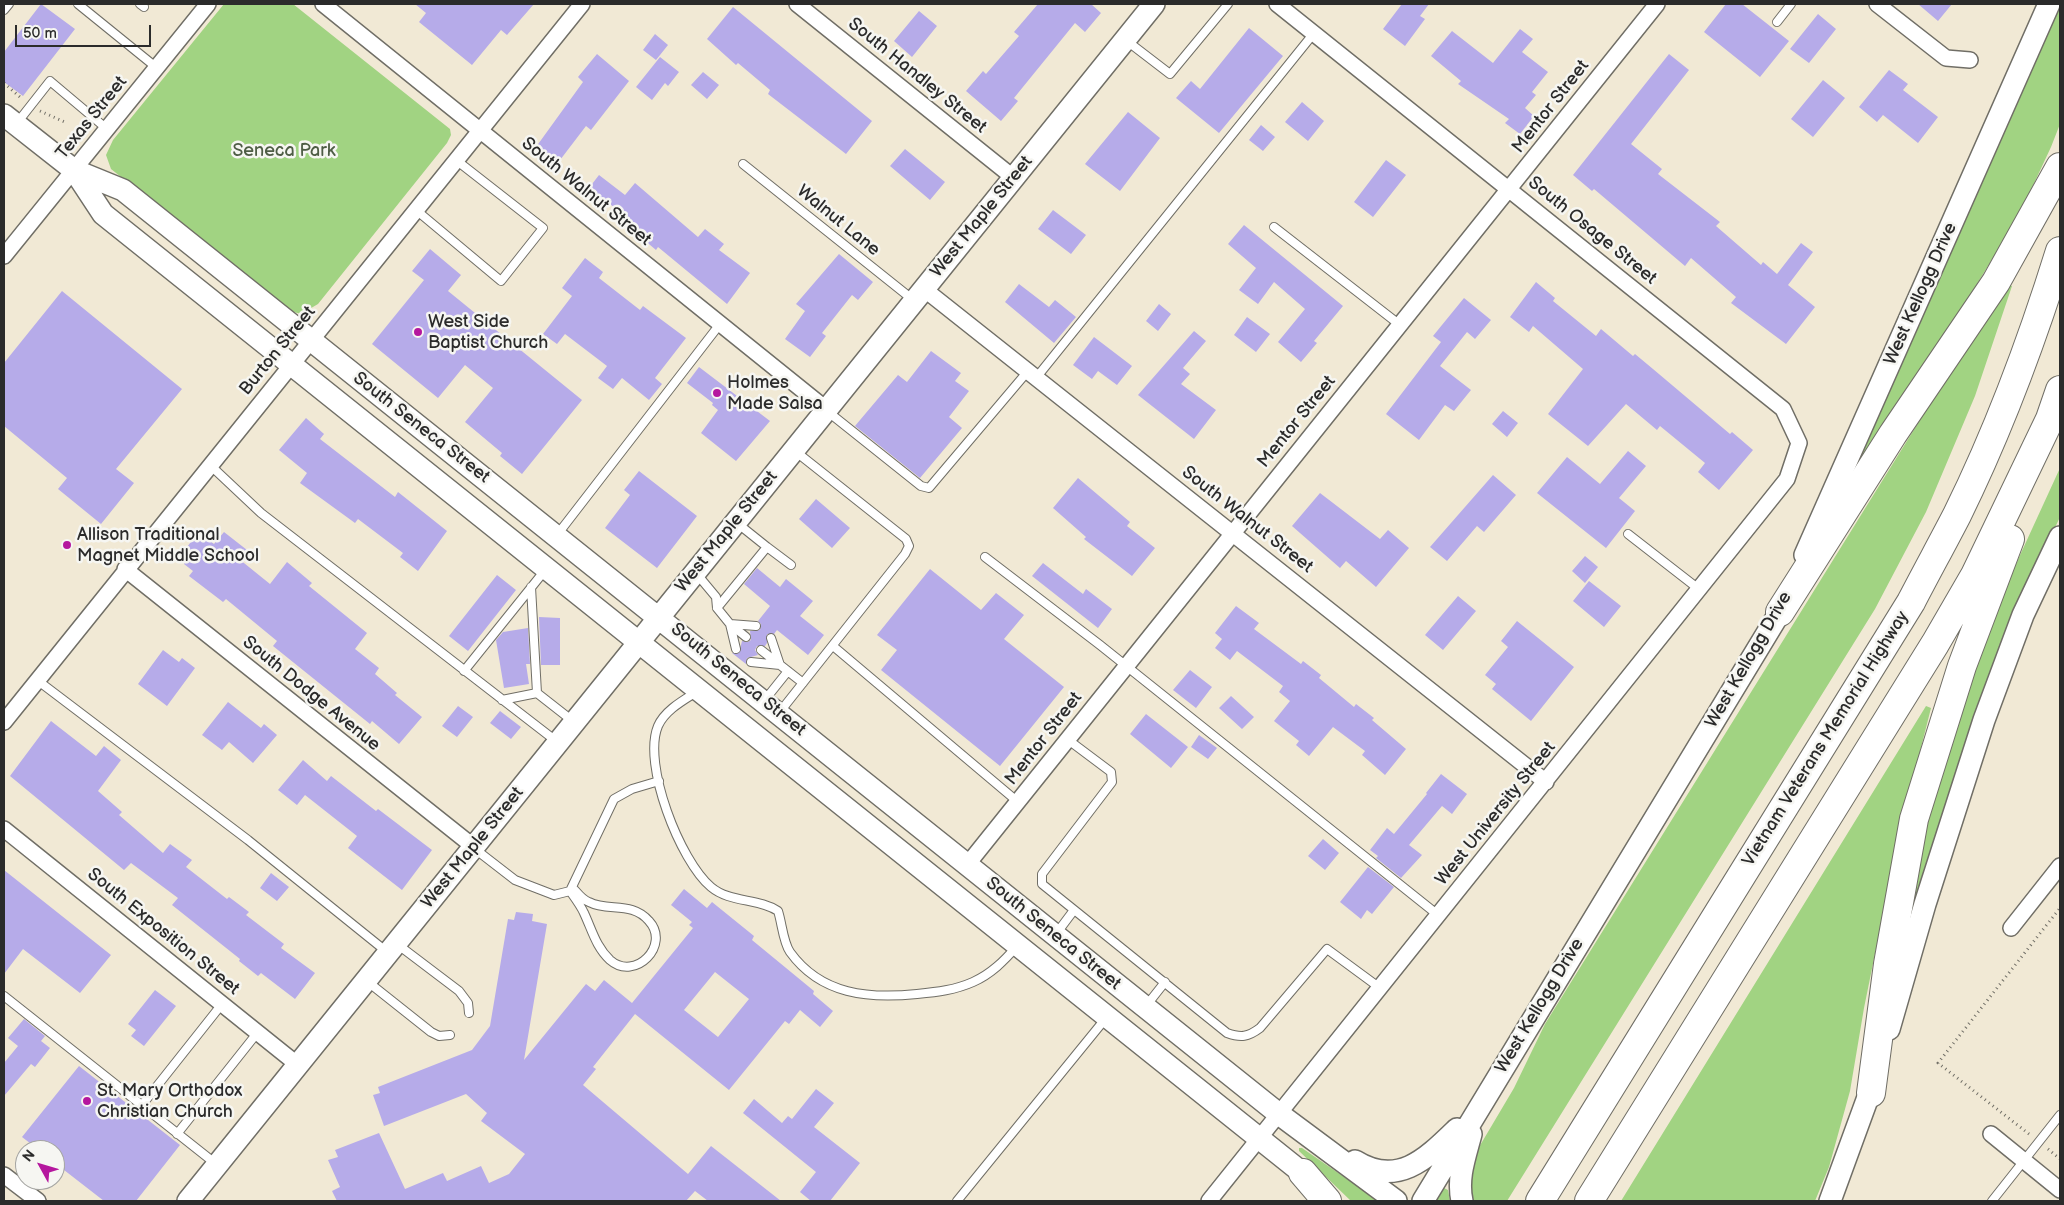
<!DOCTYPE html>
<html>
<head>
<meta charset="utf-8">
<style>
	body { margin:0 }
	#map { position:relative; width:2064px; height:1205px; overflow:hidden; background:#f1e9d5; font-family:"Balsamiq Sans",sans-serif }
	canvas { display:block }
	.frame { position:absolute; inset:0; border:5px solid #2b2b2b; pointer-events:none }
	.north { position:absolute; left:15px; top:1140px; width:50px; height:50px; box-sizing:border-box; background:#f6f6f2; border:1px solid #a5a5a2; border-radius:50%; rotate:309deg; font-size:14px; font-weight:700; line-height:20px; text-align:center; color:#2b2b2b }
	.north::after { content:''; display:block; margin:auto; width:18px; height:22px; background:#b5179e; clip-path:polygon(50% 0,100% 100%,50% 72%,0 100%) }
	.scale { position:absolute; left:15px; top:25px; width:136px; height:22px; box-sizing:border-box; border:2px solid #2b2b2b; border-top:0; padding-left:6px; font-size:15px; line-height:18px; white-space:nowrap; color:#2b2b2b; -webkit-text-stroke:4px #f6f6f2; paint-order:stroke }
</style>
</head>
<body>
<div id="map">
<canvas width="2064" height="1205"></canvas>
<div class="frame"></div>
<div class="north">N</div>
<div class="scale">50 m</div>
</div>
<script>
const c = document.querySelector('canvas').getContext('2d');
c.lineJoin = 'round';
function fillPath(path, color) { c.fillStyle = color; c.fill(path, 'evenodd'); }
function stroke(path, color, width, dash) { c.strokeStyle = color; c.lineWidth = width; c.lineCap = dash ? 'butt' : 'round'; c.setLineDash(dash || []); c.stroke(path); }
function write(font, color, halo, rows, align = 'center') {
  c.font = font + ' "Balsamiq Sans",sans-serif'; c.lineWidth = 5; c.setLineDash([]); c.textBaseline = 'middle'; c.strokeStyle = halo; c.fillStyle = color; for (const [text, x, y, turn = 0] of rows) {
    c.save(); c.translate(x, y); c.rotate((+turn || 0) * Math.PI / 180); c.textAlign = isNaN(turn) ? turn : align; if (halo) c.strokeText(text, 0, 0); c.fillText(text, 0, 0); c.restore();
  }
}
fillPath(new Path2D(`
	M224 4H293L450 129 451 135 447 143 318 304 301 314 290 311 111 169 106 155 113 140Z
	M2060 6V124L2051 147 2030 192 1999 248 1864 468 1857 464Z
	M2005 283 2012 286 1975 396 1926 512 1875 609 1507 1201H1471L1469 1164 1514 1088 1545 1024Z
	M2060 468V517L2017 608 1915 903 1910 901 1936 779 1993 614Z
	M1926 706 1931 708 1899 835 1864 1008 1850 1091 1829 1167 1815 1201H1621Z
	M1299 1148H1302L1379 1201H1351L1299 1151Z
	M1444 1188 1448 1190 1450 1201H1434Z`), '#a1d382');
fillPath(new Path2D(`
	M41 4 75 29 23 96 4 82V52Z
	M415 4H534L507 35 501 30 472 65 419 22 426 13Z
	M1038 4H1091L1101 13 1085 32 1075 23 1014 98 1018 101 1001 121 966 91 983 71 986 74 1019 36 1014 32Z
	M1402 4H1429L1420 16 1425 19 1405 46 1383 29Z
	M1726 4H1742L1789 41 1760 77 1704 32Z
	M1918 4H1952L1938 21Z
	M733 7 872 121 846 154 768 94 770 90 738 63 736 65 707 39Z
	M919 11 937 26 912 57 894 41Z
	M1818 14 1836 29 1809 63 1790 49Z
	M1249 28 1283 56 1219 133 1176 98 1191 81 1200 89Z
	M1520 29 1533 39 1522 52 1548 72 1532 92 1536 95 1525 108 1534 116 1520 134 1505 123 1509 119 1458 84 1461 81 1431 56 1452 31 1493 63Z
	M655 34 668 45 656 60 643 50Z
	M597 54 629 81 591 130 586 126 557 164 536 147 583 82 578 77Z
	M1669 54 1689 70 1631 144 1662 169 1658 174 1720 222 1716 226 1761 265 1763 262 1777 274 1801 243 1813 252 1788 285 1815 307 1786 344 1731 303 1736 297 1691 258 1685 266 1594 189 1592 191 1573 175Z
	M660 57 679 72 668 86 665 83 652 100 636 87Z
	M1889 70 1908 84 1903 90 1938 117 1918 143 1883 115 1877 122 1859 107Z
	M703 72 719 85 707 99 691 85Z
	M1823 80 1845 98 1813 137 1791 119Z
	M1302 102 1324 121 1308 141 1285 122Z
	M1128 112 1160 138 1120 191 1085 164Z
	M1261 125 1275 137 1263 151 1249 140Z
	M905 149 945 182 930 200 890 166Z
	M1386 160 1406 175 1373 217 1354 202Z
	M599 175 625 195 635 183 698 237 705 229 724 244 719 250 750 273 727 304 658 247 656 250 643 239 645 237 612 212 615 208 589 188Z
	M1053 210 1086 235 1071 254 1038 229Z
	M1244 225 1343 306 1314 341 1317 343 1301 362 1278 342 1305 309 1274 282 1258 304 1239 290 1256 268 1228 244Z
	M430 249 461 275 448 291 582 400 522 474 500 456 502 453 465 422 493 388 465 365 438 398 372 344 424 280 412 271Z
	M839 254 873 282 858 300 852 295 822 333 826 336 810 357 785 339 805 311 796 304Z
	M585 258 603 272 599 278 640 310 643 306 686 338 655 378 662 384 649 400 622 378 613 389 598 378 607 366 565 334 557 344 543 334 572 296 562 288Z
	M1536 282 1555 298 1553 301 1596 336 1601 329 1633 356 1635 354 1653 369 1730 434 1732 432 1753 450 1719 490 1698 472 1705 463 1660 426 1657 430 1626 404 1588 446 1548 414 1583 369 1533 326 1529 332 1510 317Z
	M1019 284 1049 307 1055 300 1076 317 1054 343 1005 302Z
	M62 291 182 389 116 469 134 483 101 524 58 489 67 478 4 426V363Z
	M1464 298 1491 320 1475 339 1467 332 1440 366 1471 390 1454 411 1445 405 1419 440 1386 414 1441 342 1433 336Z
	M1159 304 1171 314 1158 331 1146 321Z
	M1247 317 1270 334 1256 352 1234 335Z
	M1194 331 1206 341 1183 368 1190 374 1181 384 1216 410 1194 439 1138 395Z
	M1094 337 1132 366 1117 385 1098 371 1092 379 1073 365Z
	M931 351 961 373 955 381 969 391 949 417 962 428 920 478 855 426 898 375 907 382Z
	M699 367 770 421 736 461 701 433 718 410 712 405 713 403 687 383Z
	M1503 411 1518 423 1507 437 1492 424Z
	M306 418 324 434 320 439 395 497 398 492 447 531 418 571 400 557 403 553 358 519 355 523 300 483 307 473 279 450Z
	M1628 451 1646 466 1619 498 1635 511 1606 548 1537 493 1567 457 1600 484Z
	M639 471 697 516 657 568 605 528 630 495 624 490Z
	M1493 475 1516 495 1484 532 1477 526 1447 561 1430 547Z
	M1078 478 1130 522 1127 526 1155 548 1132 576 1084 539 1086 537 1053 508Z
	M1320 493 1380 539 1388 530 1409 548 1376 587 1346 561 1340 568 1292 526Z
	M816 499 850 528 832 548 799 519Z
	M199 532 214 544 224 532 247 550 239 559 270 584 287 562 312 583 309 586 367 633 355 649 379 668 375 674 397 693 395 695 422 717 399 744 372 721 370 724 273 646 277 641 226 599 223 602 189 576 193 571 184 564 189 558 182 553Z
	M1585 556 1598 567 1585 583 1572 571Z
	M1043 563 1083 594 1086 589 1112 609 1098 628 1032 576Z
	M757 568 780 587 786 579 813 601 800 616 824 635 808 655 777 630 774 634H767V643L765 646H757L755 650 758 655 747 658 746 664 732 653H739L742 641 748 642 751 640 750 631 760 630 761 624 758 621 770 606 744 584Z
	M930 569 981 610 996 593 1024 615 1004 639 1064 687 1000 766 881 670 897 650 877 635Z
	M497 575 516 590 468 651 449 636Z
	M1589 581 1621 606 1604 627 1573 601Z
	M1458 596 1476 611 1443 650 1425 635Z
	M1236 606 1259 623 1254 629 1301 664 1303 661 1321 675 1319 678 1354 707 1356 704 1374 718 1372 720 1406 749 1385 775 1362 755 1365 751 1333 727 1309 756 1296 745 1299 741 1274 721 1290 701 1279 692 1283 686 1237 651 1230 660 1215 648 1222 639 1215 633Z
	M539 617 560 618V665H541Z
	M1517 621 1574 667 1531 721 1492 689 1496 684 1485 675 1508 647 1501 641Z
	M528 628 530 664H526L529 684 504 688 496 640 503 632Z
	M163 650 179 662 182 658 195 668 167 706 138 684Z
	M1190 670 1212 687 1196 708 1173 690Z
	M1231 696 1254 717 1242 729 1219 708Z
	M228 702 261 728 264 724 277 735 253 763 229 742 222 750 202 735Z
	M458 706 473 717 457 737 442 726Z
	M500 711 521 727 511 739 490 723Z
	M1146 714 1188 747 1171 768 1130 734Z
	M51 721 96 756 104 746 121 760 98 791 122 812 119 815 163 853 170 844 192 860 186 867 227 899 229 897 249 912 246 915 284 944 281 948 315 973 295 999 261 973 258 976 239 961 240 959 172 905 178 898 131 863 124 870 10 776Z
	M1199 735 1217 748 1208 759 1191 747Z
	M303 760 327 781 331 776 376 811 378 809 432 850 402 890 348 848 357 836 305 795 297 805 278 790Z
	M1441 774 1467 794 1452 814 1442 806 1409 845 1422 855 1401 878 1376 858 1378 856 1370 850 1387 828 1394 834 1427 794 1426 793Z
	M1323 839 1339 853 1325 870 1308 856Z
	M1368 867 1394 887 1372 914 1367 910 1361 919 1340 902Z
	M4 870 111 955 80 993 23 949 4 974Z
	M271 873 289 887 277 901 260 888Z
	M684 889 707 908 712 902 754 936 752 940 814 991 813 994 833 1011 820 1027 800 1010 789 1024 785 1021 729 1090 635 1014 593 1067 596 1069 583 1085 688 1174 711 1146 781 1201H708L695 1191 686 1201H337L332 1191 340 1187 328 1160 338 1157 335 1150 379 1133 405 1189 443 1173 447 1181 481 1166 489 1183 509 1174 525 1154 481 1121 487 1113 466 1094 384 1126 373 1095 380 1093 378 1087 472 1050 490 1026 508 919 514 920 516 912 533 914 532 921 547 924 524 1060 586 984 595 991 604 980 632 1003 693 928 689 925 692 922 671 905ZM715 972 749 999 718 1037 684 1010Z
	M155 990 176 1006 144 1046 131 1036 136 1030 128 1024Z
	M24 1019 45 1036 41 1041 50 1048 35 1067 31 1064 4 1096V1063L18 1046 8 1038Z
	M79 1066 180 1145 136 1201H104L55 1163V1150H39L22 1137Z
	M816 1089 834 1103 814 1127 860 1163 830 1201H811L800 1192 816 1172 743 1113 754 1099 782 1123 788 1116 792 1119Z`), '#b6abe9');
const lane = new Path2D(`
	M78 4 157 68
	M140 4 144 7
	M4 10 9 4
	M1777 22 1791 4
	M1127 41 1170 74 1228 4
	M17 123 50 81 107 129
	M743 164 912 299
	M416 210 501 281 543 228 456 160
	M1274 227 1400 325
	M1036 378 1314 33
	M827 411 921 486 929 488 1028 371
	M210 465 261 513 556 741
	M1628 534 1700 590
	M557 535 720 324
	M767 547 791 565
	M985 557 1100 645 1438 915
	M696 573 716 597 717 608 730 624 746 637
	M531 587 537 693 574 722
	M717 608 767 547 737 523
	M833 646 1018 802
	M736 649 730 624 756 626
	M761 650 803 683
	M751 662 780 665 771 638
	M464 671 546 569
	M37 680 248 840 387 952
	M698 691C684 700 665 710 658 726 642 764 680 861 711 887 730 903 758 898 778 911 782 923 783 942 790 952 821 995 869 999 917 994 937 992 955 990 973 982 991 974 1004 961 1017 946
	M502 700 537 693
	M764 701 788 671
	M779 713 905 554 909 546 906 539 795 451
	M1067 739 1111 772 1112 782 1042 874V884L1227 1033C1241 1038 1248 1037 1260 1028L1327 949 1380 988
	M475 849 515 880 554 895 570 891 614 799 632 789 659 781
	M570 891C575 898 581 906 584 913 592 930 596 947 610 960 635 982 671 945 649 921 632 901 608 912 589 902 582 900 577 892 572 887
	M1056 934 1074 910
	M397 944 459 991 468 1003 469 1013
	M368 982 431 1032 439 1036 450 1035
	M4 996 216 1164
	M1146 1006 1165 982
	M142 1105 222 1004
	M177 1134 258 1032
	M957 1201 1106 1018
	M1992 1201 2060 1115`);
const street = new Path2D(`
	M323 4 826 409
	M797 4 1014 178
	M1877 4 1946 58 1970 60
	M4 256 208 4
	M924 289 1546 782
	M125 569 474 847
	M4 722 582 4
	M4 829 298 1065
	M967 865 1657 4
	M2011 928 2060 866
	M1991 1134 2060 1190
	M4 1175 38 1201
	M1209 1201 1787 479 1799 443 1783 409 1277 4`);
const secondary = new Path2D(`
	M4 115 74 170 123 190 1279 1114 1396 1201
	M74 170 103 214 1315 1183
	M1805 555 2049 4
	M1889 1029 1925 904 1984 720 2023 615 2060 537
	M1355 1161C1398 1188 1427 1158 1457 1129
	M188 1201 1154 4
	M1423 1201 1780 612 1786 599
	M1462 1201C1457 1178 1465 1157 1471 1134
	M1830 1201 1875 1078`);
const highway = new Path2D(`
	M1780 612 1893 434 1996 282 2060 167
	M1871 1093 1888 964 1914 819 1962 666 2010 539
	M1303 1173 1327 1201
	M1540 1201 1911 602C1926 573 1942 544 1957 515 1999 430 2032 341 2060 251
	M1589 1201 1935 644 1975 575 2050 419 2060 390`);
stroke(lane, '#706e66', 10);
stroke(street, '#706e66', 18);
stroke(secondary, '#706e66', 24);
stroke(highway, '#706e66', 30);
stroke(new Path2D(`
	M4 83 21 98
	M40 111 67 123
	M2029 1134 1938 1063 2060 908
	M2048 1149 2060 1159`), '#706e66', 3, [1, 4]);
stroke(lane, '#fff', 8);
stroke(street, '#fff', 15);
stroke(secondary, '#fff', 21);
stroke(highway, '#fff', 28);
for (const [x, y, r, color] of [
	[418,332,5,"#b5179e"],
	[717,393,5,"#b5179e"],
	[67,545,5,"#b5179e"],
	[87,1101,5,"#b5179e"]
]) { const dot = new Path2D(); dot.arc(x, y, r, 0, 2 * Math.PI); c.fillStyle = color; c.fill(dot); stroke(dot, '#f6f6f2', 2); }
write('18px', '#2b2b2b', '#f6f6f2', [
	["South Handley Street",917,76,39],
	["Mentor Street",1551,107,-52],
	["Texas Street",92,118,-51],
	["South Walnut Street",586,192,39],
	["West Maple Street",982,217,-51],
	["Walnut Lane",838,221,39],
	["South Osage Street",1592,231,39],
	["West Kellogg Drive",1921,294,-66],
	["Burton Street",278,351,-51],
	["Mentor Street",1297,422,-51],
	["South Seneca Street",421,428,38],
	["South Walnut Street",1247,520,38],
	["West Maple Street",727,532,-51],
	["West Kellogg Drive",1749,660,-60],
	["South Seneca Street",738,680,39],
	["South Dodge Avenue",311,694,39],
	["Mentor Street",1044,739,-52],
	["Vietnam Veterans Memorial Highway",1826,739,-58],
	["West University Street",1496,814,-51],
	["West Maple Street",473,848,-51],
	["South Exposition Street",163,932,39],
	["South Seneca Street",1053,934,39],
	["West Kellogg Drive",1540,1006,-59]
]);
write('18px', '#4e5d45', '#f6f6f2', [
	["Seneca Park",284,151]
]);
write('18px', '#2b2b2b', '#f6f6f2', [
	["West Side",428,322],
	["Baptist Church",428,343],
	["Holmes",727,383],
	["Made Salsa",727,404],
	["Allison Traditional",77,535],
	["Magnet Middle School",77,556],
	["St. Mary Orthodox",97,1091],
	["Christian Church",97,1112]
], 'left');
</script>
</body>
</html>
